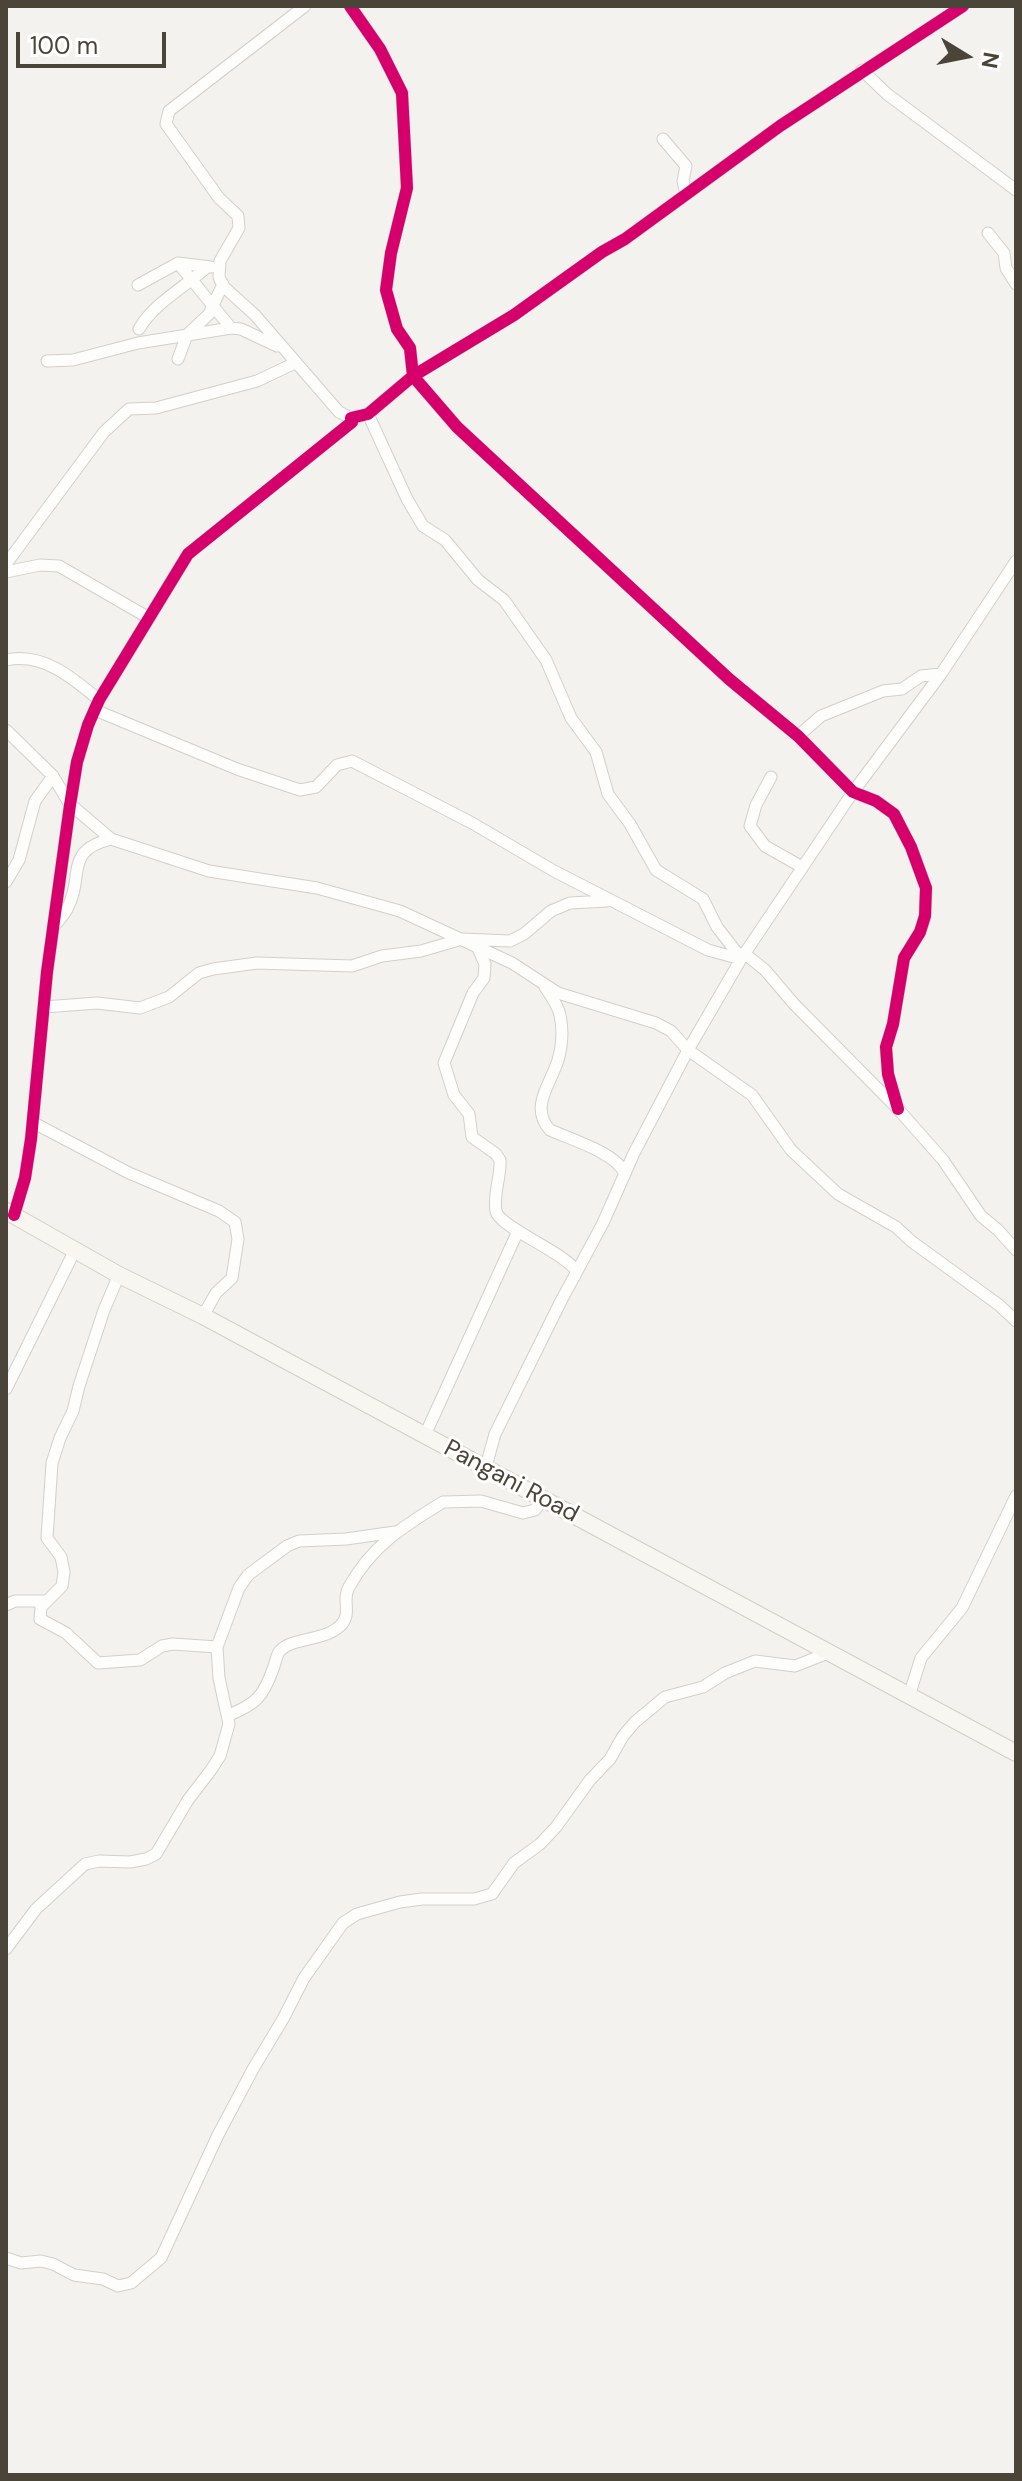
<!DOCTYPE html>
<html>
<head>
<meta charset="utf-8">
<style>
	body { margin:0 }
	#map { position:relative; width:1022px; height:2481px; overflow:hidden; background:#f4f2ee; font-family:"DM Sans",sans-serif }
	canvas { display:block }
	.frame { position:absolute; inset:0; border:8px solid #4b4439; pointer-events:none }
	.north { position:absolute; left:926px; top:16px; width:80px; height:80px; -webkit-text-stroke:6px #fff; paint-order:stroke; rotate:100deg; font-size:22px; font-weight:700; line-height:32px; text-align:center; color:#4b4439 }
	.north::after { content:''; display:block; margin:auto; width:28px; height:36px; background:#4b4439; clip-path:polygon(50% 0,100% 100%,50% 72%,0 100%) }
	.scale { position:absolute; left:16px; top:32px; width:150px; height:36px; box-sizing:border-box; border:4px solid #4b4439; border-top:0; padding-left:10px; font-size:24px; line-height:28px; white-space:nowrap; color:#4b4439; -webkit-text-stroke:6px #fff; paint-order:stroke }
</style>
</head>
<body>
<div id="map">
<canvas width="1022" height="2481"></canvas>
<div class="frame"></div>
<div class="north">N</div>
<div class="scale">100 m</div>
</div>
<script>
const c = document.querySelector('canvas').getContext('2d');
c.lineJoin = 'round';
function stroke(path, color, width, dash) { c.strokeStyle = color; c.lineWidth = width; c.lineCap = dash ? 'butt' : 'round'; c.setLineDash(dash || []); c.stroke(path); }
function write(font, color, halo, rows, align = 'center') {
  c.font = font + ' "DM Sans",sans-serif'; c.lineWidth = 6; c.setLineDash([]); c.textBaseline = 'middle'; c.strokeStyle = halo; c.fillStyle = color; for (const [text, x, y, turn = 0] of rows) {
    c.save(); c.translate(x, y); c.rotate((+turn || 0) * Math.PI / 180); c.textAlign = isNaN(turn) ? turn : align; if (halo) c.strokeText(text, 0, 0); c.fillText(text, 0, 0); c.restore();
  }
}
const minor = new Path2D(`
	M305 6 169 111 166 124 219 198 238 216 239 228 220 261 219 277 223 286 255 315 339 412 351 418
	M350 6 380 49 402 93 407 188 391 253 386 290 397 329 410 348 413 376 457 427 729 679 798 736 853 792 876 801 894 814 911 847 926 888 925 916 920 932 904 958 893 1024 886 1047 888 1074 898 1109
	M862 70 887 94 1016 190
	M663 139 686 166 683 181 686 194
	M988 233 1004 253 1006 268 1016 284
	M178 263 231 328
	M138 285 178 263 211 267
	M139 329C155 302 184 288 207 267
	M178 359 187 335 209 314 223 284
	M47 361 73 360 138 343 231 328 241 329 277 346
	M368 414 407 499 423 526 445 540 478 580 504 600 546 660 571 718 596 752 608 794 630 824 656 870 703 899 717 927 741 958
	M6 564 104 432 129 409 156 408 257 381 295 363
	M6 572 40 565 59 566 149 618
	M6 660C43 652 73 678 99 700
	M95 710 237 769 300 790 316 787 337 765 352 761 472 823 554 871 708 950 741 959
	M6 730 53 776 70 805
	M798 736 821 716 883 691 902 689 921 676 941 674
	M771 777 756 805 750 826 765 846 802 867
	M70 804 111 839 209 871 317 888 400 911 512 963 558 993 656 1023 671 1031 688 1050 752 1095 791 1150 838 1194 896 1227 911 1241 999 1305 1016 1321
	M6 882 19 860 35 801 53 776
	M55 925C59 920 64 915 67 909 85 876 63 851 111 839
	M477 946 485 964 484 978 473 993 444 1063 454 1095 469 1114 472 1137 496 1154 500 1160C501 1177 493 1194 496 1211 499 1227 560 1250 576 1270L575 1276
	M744 953 765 970 794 1004 898 1109 943 1160 981 1216 998 1230 1016 1250
	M545 987C551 996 558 1005 560 1015 563 1029 562 1046 558 1060 551 1084 529 1107 550 1130 570 1139 617 1153 625 1174
	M44 1007 97 1003 140 1008 169 997 199 973 213 969 257 963 352 966 382 956 421 951 462 939 510 941 524 934 551 911 570 903 607 901
	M34 1123 129 1173 219 1211 235 1222 238 1239 232 1278 216 1293 203 1316
	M14 1215 25 1178 31 1139 47 972 70 805 77 762 88 725 99 700 188 554 352 422 351 418 368 414 413 376 514 315 602 252 625 239 780 126 963 6
	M119 1275 104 1310 79 1386 73 1411 60 1438 52 1463 47 1538 61 1557 64 1572 62 1586 41 1607 40 1619 66 1633 98 1663 140 1660 162 1646 173 1644 217 1647
	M6 1389 75 1250
	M425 1435 518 1231
	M485 1470 495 1434 561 1301 603 1223 634 1153 688 1050 741 959 853 792 941 674 1016 561
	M6 1605 15 1601H46
	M909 1696 921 1658 962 1608 1016 1496
	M229 1715C256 1704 263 1697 273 1669 275 1664 276 1657 279 1652 290 1637 323 1642 340 1626 353 1614 341 1600 349 1587 372 1545 404 1526 443 1502L481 1501 523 1513 535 1510 543 1499
	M6 1949 36 1909 85 1864 99 1861 130 1862 146 1859 156 1854 188 1800 211 1770 220 1756 229 1724 219 1678 217 1647 239 1588 248 1575 287 1546 299 1541 346 1539 395 1532
	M6 2258 21 2263 41 2261 53 2264 74 2275 103 2279 118 2286 131 2283 161 2258 218 2135 253 2069 283 2019 304 1978 343 1923 357 1914 400 1902 422 1899H474L492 1894 514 1863 540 1844 556 1827 590 1780 610 1759 623 1736 635 1722 665 1697 703 1687 725 1673 755 1661 795 1666 828 1653`);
const secondary = new Path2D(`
	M6 1211 119 1275 203 1316 1016 1753`);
stroke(minor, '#d2d0cb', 13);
stroke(secondary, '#d3cfc5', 18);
stroke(minor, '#fdfdfc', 11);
stroke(secondary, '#f7f6f1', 16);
stroke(new Path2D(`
	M350 6 380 49 402 93 407 188 391 253 386 290 397 329 410 348 413 376 457 427 729 679 798 736 853 792 876 801 894 814 911 847 926 888 925 916 920 932 904 958 893 1024 886 1047 888 1074 898 1109
	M14 1215 25 1178 31 1139 47 972 70 805 77 762 88 725 99 700 188 554 352 422 351 418 368 414 413 376 514 315 602 252 625 239 780 126 963 6`), '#d6006c', 12);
write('24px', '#4b4439', '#fff', [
	["Pangani Road",511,1482,28]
]);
</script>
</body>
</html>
